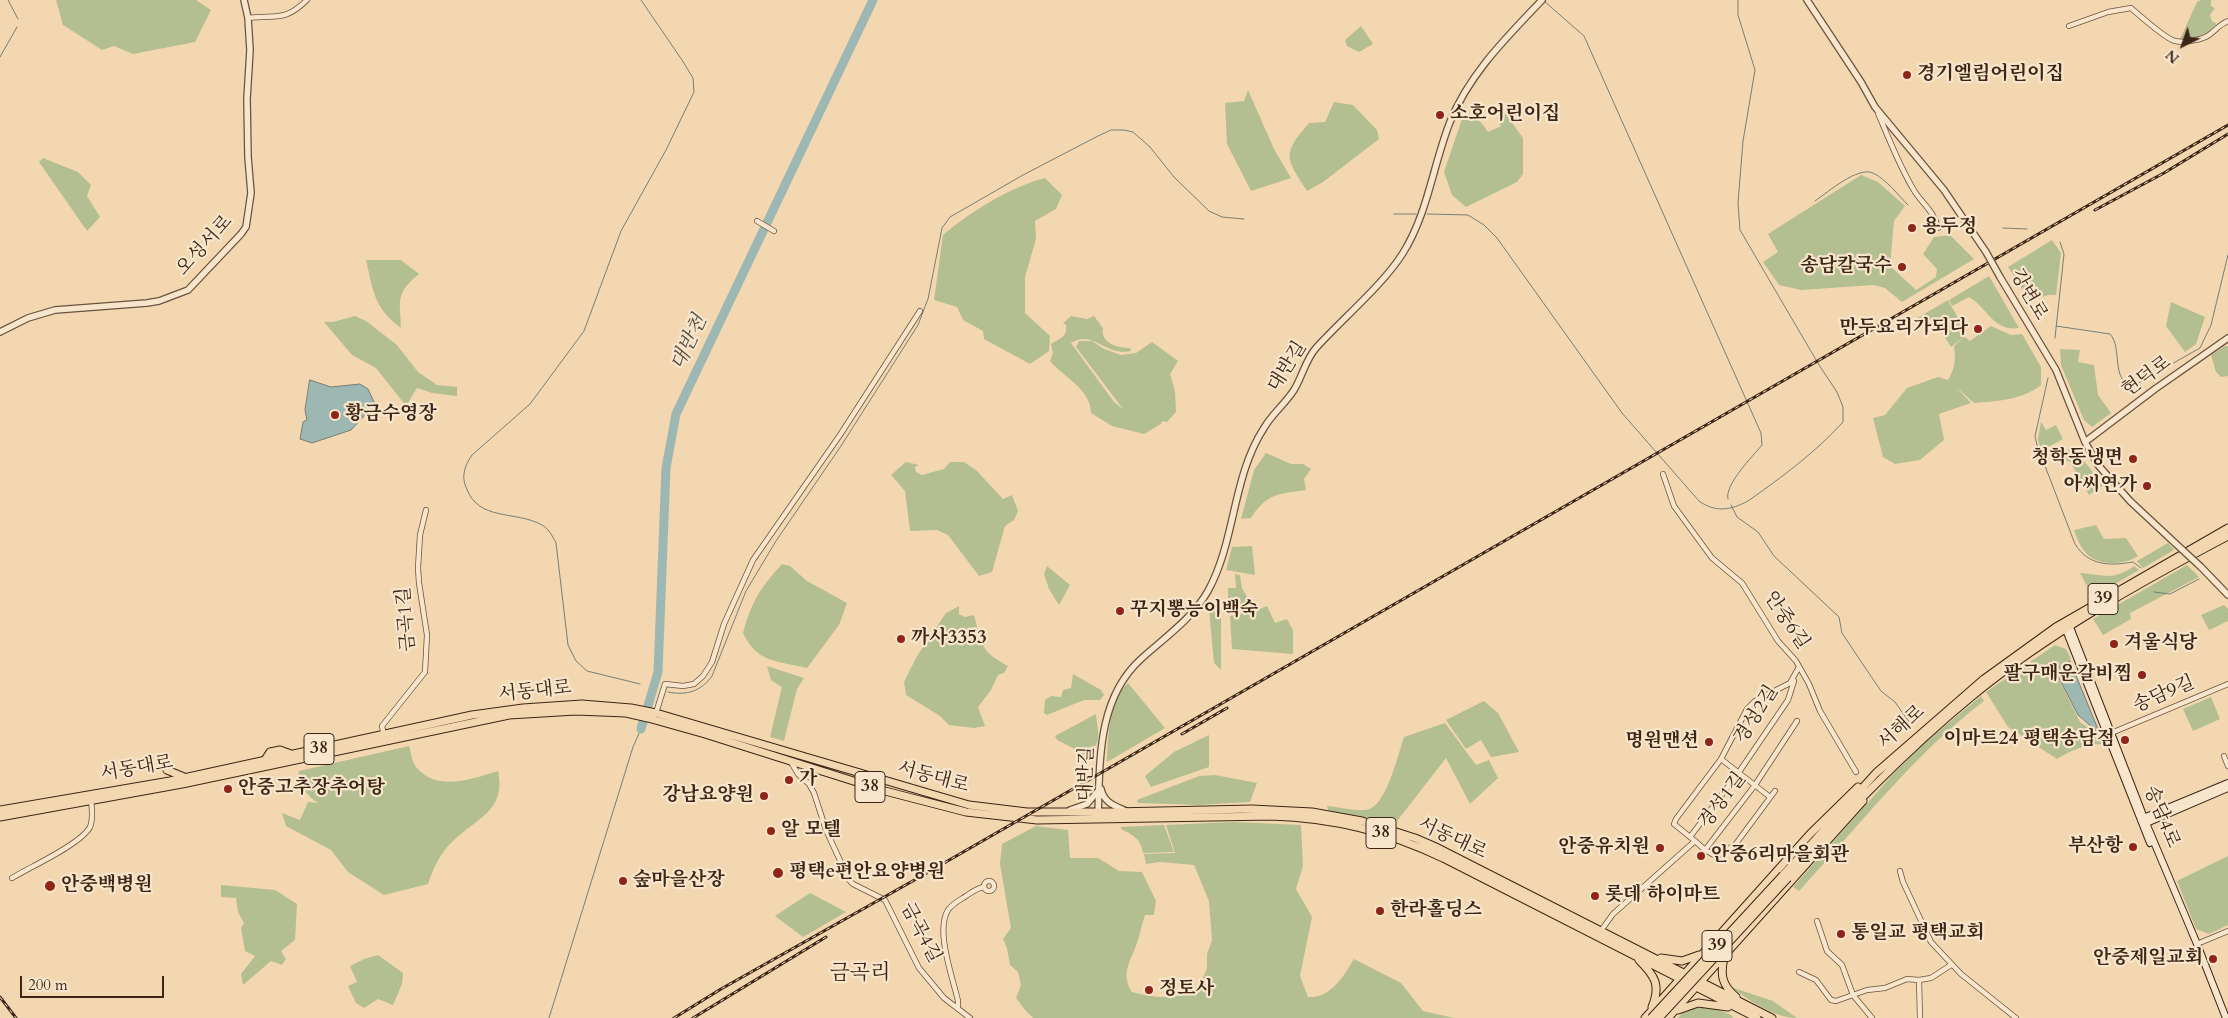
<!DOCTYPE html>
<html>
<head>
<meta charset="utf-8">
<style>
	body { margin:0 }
	#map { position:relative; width:2228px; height:1018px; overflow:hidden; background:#f3d7b1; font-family:Cardo,serif }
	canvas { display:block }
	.north { position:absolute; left:2158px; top:20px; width:50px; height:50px; -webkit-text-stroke:4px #f7e5cc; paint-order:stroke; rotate:222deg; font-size:14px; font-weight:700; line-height:20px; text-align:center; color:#3c2615 }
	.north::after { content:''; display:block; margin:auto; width:18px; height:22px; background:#3c2615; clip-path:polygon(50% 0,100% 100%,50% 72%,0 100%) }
	.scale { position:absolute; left:20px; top:976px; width:144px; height:22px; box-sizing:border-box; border:2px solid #3c2615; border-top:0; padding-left:6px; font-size:15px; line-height:18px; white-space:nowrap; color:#3c2615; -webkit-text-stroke:4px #f7e5cc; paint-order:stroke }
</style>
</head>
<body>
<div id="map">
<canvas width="2228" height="1018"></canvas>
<div class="north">N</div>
<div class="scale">200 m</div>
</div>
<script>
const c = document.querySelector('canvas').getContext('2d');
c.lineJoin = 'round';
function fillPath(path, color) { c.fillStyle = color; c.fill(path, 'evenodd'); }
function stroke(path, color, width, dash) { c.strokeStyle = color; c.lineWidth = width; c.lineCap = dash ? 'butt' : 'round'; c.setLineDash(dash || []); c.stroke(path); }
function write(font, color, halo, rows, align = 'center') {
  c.font = font + ' Cardo,"Noto Serif KR",serif'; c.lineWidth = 4.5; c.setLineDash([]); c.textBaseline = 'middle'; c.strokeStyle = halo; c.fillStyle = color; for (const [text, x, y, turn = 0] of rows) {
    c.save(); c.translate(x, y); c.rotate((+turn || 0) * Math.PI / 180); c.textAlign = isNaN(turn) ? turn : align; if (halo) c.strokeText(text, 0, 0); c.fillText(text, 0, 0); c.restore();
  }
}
fillPath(new Path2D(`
	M56 0H196L211 10 195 42 133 54 114 46 102 50 63 25Z
	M2201 0H2211V6L2215 8 2210 15 2212 21 2217 24C2206 36 2196 39 2180 39L2197 2Z
	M1361 26 1373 44 1359 52 1347 46 1345 40Z
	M1248 90 1274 149 1291 178 1251 191 1227 144 1225 103 1244 101Z
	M1334 102 1353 105 1377 130 1379 139 1323 182 1307 191C1286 158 1281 155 1309 123L1325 122Z
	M1505 113 1523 138V174L1517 182 1466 207 1452 195 1444 172 1463 116C1477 117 1481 121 1488 132L1501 126 1497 118Z
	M43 158 78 172 91 185 87 196 100 217 87 231 39 162Z
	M1861 175 1878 182 1905 206 1894 221 1890 266 1916 290 1936 277 1937 269 1923 254 1934 237 1950 235 1974 259 1902 302 1885 288 1873 285 1801 290 1779 285 1763 262 1778 252 1768 234Z
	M1045 178 1062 195 1056 209 1035 221 1036 239 1025 277V313L1050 336 1049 351 1030 364 984 339 983 331 963 320 957 307 934 300 943 235C970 212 1010 187 1045 178Z
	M2052 240 2061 253 2056 295H2048L2030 301 2008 267Z
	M366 260H401L419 274C395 294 400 299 401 328 374 309 373 290 366 260Z
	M1989 276 2019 328C1993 332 1987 307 1969 297L1952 306 1949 300Z
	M1948 300C1954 312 1962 322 1966 335L1964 336 1970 341 1991 326 2011 335 2022 334 2041 367V385C2023 400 1996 401 1974 403L1956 387 1971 403 1939 414 1944 440 1920 460 1895 464 1883 457 1873 418 1885 415 1907 388 1938 377 1948 380C1955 368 1956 360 1954 346L1963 337 1951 347 1940 329 1929 318 1918 322 1914 320Z
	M2171 302 2205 317 2196 344 2185 352 2166 326Z
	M355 316 366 321 397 345 418 372 437 385 457 387V396L432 393 417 388 406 406 376 368 352 355 324 322H333Z
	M1071 316 1087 319 1094 316 1103 328C1100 343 1118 348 1130 348L1131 351C1106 357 1092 329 1071 343L1114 402 1123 409 1076 347 1079 341H1092L1104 349 1121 355 1136 353 1152 342 1178 361 1170 374 1175 391 1176 412 1167 422 1162 421 1161 424 1144 434 1112 426 1091 413C1091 389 1063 377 1050 361L1053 353 1051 344C1060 338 1067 338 1066 325L1063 323Z
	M2225 346H2228V376L2221 377 2216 372 2211 355Z
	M2060 349 2080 350 2078 362 2094 365 2098 395 2111 413 2092 427 2084 420 2061 365Z
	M2041 422 2046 430 2056 425 2063 439 2041 451 2038 439Z
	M2077 446 2081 457 2103 485 2089 495 2070 462 2065 460 2064 455 2068 449Z
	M1266 453 1291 464H1303L1311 469 1304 479 1306 490C1278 494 1267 493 1251 518L1241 519 1254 470Z
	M906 462 919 465 915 467 916 472 922 475 944 469 950 462H964L977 471 1003 499 1012 495 1018 511 1014 520 1005 526 992 572 979 576 948 535 937 530 910 531 905 491 891 475Z
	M2096 525 2104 539 2126 538 2138 556C2125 565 2100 566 2088 555 2081 549 2077 539 2074 530Z
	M2168 543 2174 550 2143 568 2137 561Z
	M1252 546 1255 575 1226 570 1232 547Z
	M782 564 790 566 807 581 847 603 839 625 807 668C778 661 757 663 743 633 752 601 760 588 782 564Z
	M2187 565 2199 577 2130 613 2131 619 2103 635 2093 619Z
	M1047 566 1070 585 1059 605 1049 589 1044 574Z
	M2134 566 2139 570 2093 597 2080 573C2105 575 2113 581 2134 566Z
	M1235 574 1240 575 1242 588 1255 611 1267 606 1275 623 1287 619 1293 630V654L1232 649 1230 616 1241 614 1240 598H1228V588H1236Z
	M1218 599 1221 612V670L1214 663 1209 609Z
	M2224 605 2228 609V621L2209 630 2201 615Z
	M959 606V614L965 617 974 615C982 645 980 651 1008 666L1004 673 998 675 991 690 978 707 985 726 974 728 949 725 940 716 906 695 904 682 917 656 946 613Z
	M2055 645 2066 649 2071 659 2054 669 2080 722 2100 736 2103 744C2085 744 2072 750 2057 759L2008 727 1986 692Z
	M767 666 804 678 797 689 784 741 770 737 782 687 771 680Z
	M1073 674 1101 690 1104 695 1100 700H1084L1047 715 1044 713 1045 700 1051 696 1061 697 1063 690 1071 688Z
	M1128 683 1165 728 1107 762C1108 736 1108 702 1128 683Z
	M1981 696 1984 701C1913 755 1859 826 1799 891L1793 887 1895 772 1923 744Z
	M2211 697 2220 719 2193 731 2183 709Z
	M1484 701 1498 713 1519 752 1491 757 1481 740 1466 749 1446 720Z
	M1096 714C1098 738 1104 742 1083 757L1075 749 1057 740 1055 736Z
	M1445 723 1476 765 1489 760 1498 778 1470 804 1446 758 1394 825 1360 816 1329 812 1327 806C1339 807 1354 811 1366 810 1386 808 1398 754 1404 737Z
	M1209 735V767L1151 787 1145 776 1174 752Z
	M409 746C411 752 412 763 417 768 438 792 472 779 498 771 506 811 478 817 453 841 440 853 434 867 428 884L384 895 348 872 331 850 286 826 282 813 300 820 308 802 318 803 311 798 296 781 299 771Z
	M1215 775 1257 783 1250 802 1198 805 1138 803 1137 800 1199 776Z
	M1234 822 1301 825 1303 866 1296 889 1312 917 1300 976 1308 997C1330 999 1344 976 1354 959L1401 983 1423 1011 1454 1018H1033L1026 1011 1016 998 1021 985 1018 972 1010 965 1007 948 1003 939 1011 928 1000 864 1002 844 1036 826 1068 830 1070 858H1098L1119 871 1142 872 1156 901 1154 915H1145C1142 924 1140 934 1137 943 1131 961 1120 973 1132 992 1156 998 1177 1001 1199 987L1207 968V954L1212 940 1209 901 1194 865 1160 862 1146 864 1144 854 1175 853 1166 825Z
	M1164 825 1174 852 1143 853C1141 839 1133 835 1121 829V827Z
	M2228 856V925L2209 934 2196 929 2177 881Z
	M221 885 275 890 297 904 295 940 281 951 286 959 282 965 271 961 243 985 241 974 255 956 245 951 241 928 244 923 238 912 236 898 221 897Z
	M810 893 846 912 803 937 775 916Z
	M378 955 403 973 402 984 393 1005 378 999 364 1008 356 1003 348 986 357 982 350 966 364 959Z
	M1731 987 1773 1001 1797 1018C1774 1018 1749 1000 1731 987Z
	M1695 1008H1715L1738 1018 1731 1015 1733 1018H1678L1682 1013Z`), '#b4bf91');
const water = new Path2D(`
	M310 380 331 387 360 384 368 389 375 404 351 430 312 443 300 439 303 422 307 420 305 410Z
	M2070 661 2100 734 2078 715 2055 670Z`);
fillPath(water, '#9db8b3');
stroke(water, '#767e74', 1);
stroke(new Path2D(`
	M8 0 18 19
	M1543 0 1584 36 1761 433 1762 445C1753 456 1724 485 1728 499
	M0 57 17 27
	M1815 201C1828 192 1858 166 1873 173 1886 179 1898 195 1908 205
	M1394 214H1416
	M1427 214 1468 215 1484 225 1497 238 1622 413 1699 501C1716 513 1731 510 1748 501 1782 477 1816 452 1843 422V407L1837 392 1819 365 1740 230 1738 203 1743 141 1755 70 1738 15V0
	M2003 228 2027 229
	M2056 326 2110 334C2123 348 2110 381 2133 386L2200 348 2211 325 2228 255
	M2055 338 2064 254 2060 242
	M2048 378 2035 436 2037 445 2075 544C2089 566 2109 566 2133 562L2141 568
	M1731 505 1737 517 1758 532 1774 556 1839 617 1842 633 1864 666 1881 691 1895 702 1909 722
	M2154 592 2170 594 2199 579
	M640 684 587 671 576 661 568 645 556 543C553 537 549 529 542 525 515 510 478 522 466 487 461 476 465 465 472 455L530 404 584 331 621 231 666 150 694 92 693 78 682 60 641 0
	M668 692C687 696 701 691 712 676L746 591 776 541 841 446 918 325 928 299 942 228 950 217 1023 175 1098 136 1111 130H1124L1133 132 1150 147 1174 177 1209 211 1222 217 1244 219
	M549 1018 633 747 641 729`), '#767e74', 1);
stroke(new Path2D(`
	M641 729 658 672 666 468 676 414 873 0`), '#9db8b3', 9);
const minor = new Path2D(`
	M248 18C277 14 283 23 307 0
	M2069 26 2108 12 2131 8C2139 15 2166 39 2175 41 2184 43 2202 40 2209 35 2216 30 2220 24 2228 21
	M1878 113C1889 139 1900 168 1915 192 1923 204 1935 213 1938 228
	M757 221 774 231
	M1663 474 1674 506 1712 558 1742 583 1778 641 1796 661 1809 684 1820 711 1856 772
	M656 713 665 684 683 686 694 684 703 676 712 662 724 624 753 560 840 435 920 311
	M2109 734 2228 684
	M384 736 382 726 425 672 427 635 419 583 418 568 420 535 426 510
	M2224 756 2228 766
	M1721 759 1770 797
	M791 762 798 774 809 784 814 793 826 830 849 880 853 884 885 900 919 968 944 998 970 1018
	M1690 837 1739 772 1788 700 1794 681
	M1695 841 1674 824 1676 819 1721 759 1747 709 1755 701 1790 683 1799 667
	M1705 850 1716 856 1735 845 1775 791
	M1900 871 1903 882 1931 942 1961 974 2016 1018
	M12 878C30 867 81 844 90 827 93 820 92 808 91 800
	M984 886a5 5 0 1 1 10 0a5 5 0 1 1-10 0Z
	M1817 921 1827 951 1842 965 1853 995 1872 1018
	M1600 932 1613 914 1695 841 1705 850 1755 785 1797 721
	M2197 944 2228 931
	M1799 972 1816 980 1831 1000 1836 1001 1867 990 1885 988 1907 979 1919 980 1931 978 1951 965
	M1919 980 1920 1018
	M958 1009V1001C953 978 935 931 948 910 953 903 960 900 966 896 972 892 977 888 984 887`);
const tertiary = new Path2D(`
	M1807 0 1861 82 1875 107 1944 190 1986 252
	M2000 277 2056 370 2085 442 2098 465 2130 501 2175 543
	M0 332 28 318 55 310 147 303 159 301 188 290 241 234 246 227 251 193 248 157 247 99 250 50 248 18 244 0
	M2085 442 2155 389 2228 338
	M2201 567 2228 595
	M1101 789C1104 803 1115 806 1126 811
	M1070 810 1087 804 1098 791
	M1098 816C1100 761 1097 699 1141 659 1164 638 1192 619 1208 591 1236 540 1232 477 1264 428 1272 414 1285 404 1294 390 1302 377 1306 359 1316 348 1342 319 1383 285 1403 253 1428 213 1433 165 1450 122 1469 74 1507 37 1542 0`);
const secondary = new Path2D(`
	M2070 627 2146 823 2197 944 2226 1018
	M2066 630 2150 843
	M2141 819 2228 783
	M2144 824 2228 788`);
const primary = new Path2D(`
	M265 760 270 752 280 750 291 754
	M167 770 184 777
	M0 810 170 781 472 715 523 708 582 704 631 708 656 713 969 805 1027 812H1113L1252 809 1312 812 1362 821 1415 838 1438 848 1772 1018
	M0 817 182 784 509 715 576 711 626 713 648 718 705 734 885 791 966 812 1037 820 1271 816C1334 818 1386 831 1443 858L1757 1018
	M1783 875 1876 773 1984 679 2056 627 2228 528
	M1788 878C1845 814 1904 752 1971 697 2049 633 2139 583 2228 536
	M1661 958 1682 961 1699 955
	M1724 958C1720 975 1722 985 1736 997
	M1639 960C1655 976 1661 985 1652 1007
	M1678 1010 1698 1003 1728 1007
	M1645 1018 1810 834 1858 787
	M1668 1018 1863 801`);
stroke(minor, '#6a523c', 6);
stroke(tertiary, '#6a523c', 8);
stroke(secondary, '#3c2615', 8);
stroke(primary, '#3c2615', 9);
stroke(minor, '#f7e5cc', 4.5);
stroke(tertiary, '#f7e5cc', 5.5);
stroke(secondary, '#f7e5cc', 6);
stroke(primary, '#f3d7b1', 7);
const rail = new Path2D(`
	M2095 210 2164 173 2228 134
	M1182 734 1227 708
	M0 997 16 1018
	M674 1018 721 989 918 878 2228 125
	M693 1018 826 937`);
stroke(rail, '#3c2615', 3);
stroke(rail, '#f7e5cc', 1, [4]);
const tertiaryBridge = new Path2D(`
	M1986 252 2000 277
	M2175 543 2201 567`);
const primaryBridge = new Path2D(`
	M1651 1018 1783 875
	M1659 1018 1788 878`);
stroke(tertiaryBridge, '#6a523c', 8, []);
stroke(primaryBridge, '#3c2615', 9, []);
stroke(tertiaryBridge, '#f7e5cc', 5.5);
stroke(primaryBridge, '#f3d7b1', 7);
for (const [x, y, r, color] of [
	[1907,75,5,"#8f2418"],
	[1440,115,5,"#8f2418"],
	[1912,228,5,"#8f2418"],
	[1902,267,5,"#8f2418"],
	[1978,329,5,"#8f2418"],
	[335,415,5,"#8f2418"],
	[2133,459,5,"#8f2418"],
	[2147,486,5,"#8f2418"],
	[1120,611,5,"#8f2418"],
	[901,639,5,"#8f2418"],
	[2114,644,5,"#8f2418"],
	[2142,675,5,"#8f2418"],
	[2125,740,5,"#8f2418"],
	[1709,742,5,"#8f2418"],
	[789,780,5,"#8f2418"],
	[228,789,5,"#8f2418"],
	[764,796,5,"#8f2418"],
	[771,831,5,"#8f2418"],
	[2133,847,5,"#8f2418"],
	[1660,848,5,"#8f2418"],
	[1701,856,5,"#8f2418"],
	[778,873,6,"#8f2418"],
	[623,881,5,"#8f2418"],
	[50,886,6,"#8f2418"],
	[1595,896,5,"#8f2418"],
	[1380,911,5,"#8f2418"],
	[1841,934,5,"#8f2418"],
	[2213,959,5,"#8f2418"],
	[1149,990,5,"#8f2418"]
]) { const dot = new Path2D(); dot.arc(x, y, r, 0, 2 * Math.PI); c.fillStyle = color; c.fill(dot); stroke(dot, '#f7e5cc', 2); }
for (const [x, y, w] of [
	[2103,599,30],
	[319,749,30],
	[870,787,30],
	[1381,833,30],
	[1717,946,30]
]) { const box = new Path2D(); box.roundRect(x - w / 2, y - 15.5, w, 31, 4); c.fillStyle = '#f7e5cc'; c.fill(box); stroke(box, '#3c2615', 1); }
write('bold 18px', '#3c2615', null, [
	["39",2103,599],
	["38",319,749],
	["38",870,787],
	["38",1381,833],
	["39",1717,946]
]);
write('bold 19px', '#3c2615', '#f7e5cc', [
	["경기엘림어린이집",1917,75],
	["소호어린이집",1450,115],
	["용두정",1922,228],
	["송담칼국수",1892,267,"right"],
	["만두요리가되다",1968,329,"right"],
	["황금수영장",345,415],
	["청학동냉면",2123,459,"right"],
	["아씨연가",2137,486,"right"],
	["꾸지뽕능이백숙",1130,611],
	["까사3353",911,639],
	["겨울식당",2124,644],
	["팔구매운갈비찜",2132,675,"right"],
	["이마트24 평택송담점",2115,740,"right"],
	["명원맨션",1699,742,"right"],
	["가",799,780],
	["안중고추장추어탕",238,789],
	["강남요양원",754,796,"right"],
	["알 모텔",781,831],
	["부산항",2123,847,"right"],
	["안중유치원",1650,848,"right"],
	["안중6리마을회관",1711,856],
	["평택e편안요양병원",789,873],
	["숲마을산장",633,881],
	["안중백병원",61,886],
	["롯데 하이마트",1605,896],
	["한라홀딩스",1390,911],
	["통일교 평택교회",1851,934],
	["안중제일교회",2203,959,"right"],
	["정토사",1159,990]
], 'left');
write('19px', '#3c2615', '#f7e5cc', [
	["오성서로",205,246,-48],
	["강변로",2028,295,60],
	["대반길",1288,367,-58],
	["현덕로",2147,377,-36],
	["금곡1길",407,619,-95],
	["안중6길",1786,621,56],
	["서동대로",535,692,-6],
	["송담9길",2164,695,-23],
	["경성2길",1757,715,-58],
	["서해로",1902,728,-42],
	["서동대로",137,769,-10],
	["대반길",1087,774,-88],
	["서동대로",933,778,15],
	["경성1길",1723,801,-53],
	["송담4로",2161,817,68],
	["서동대로",1452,839,25],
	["금곡4길",920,933,62]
]);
write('italic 20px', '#544a3c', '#f7e5cc', [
	["대반천",690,343,-65]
]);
write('21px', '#3c2615', '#f7e5cc', [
	["금곡리",860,974]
]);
</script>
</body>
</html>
